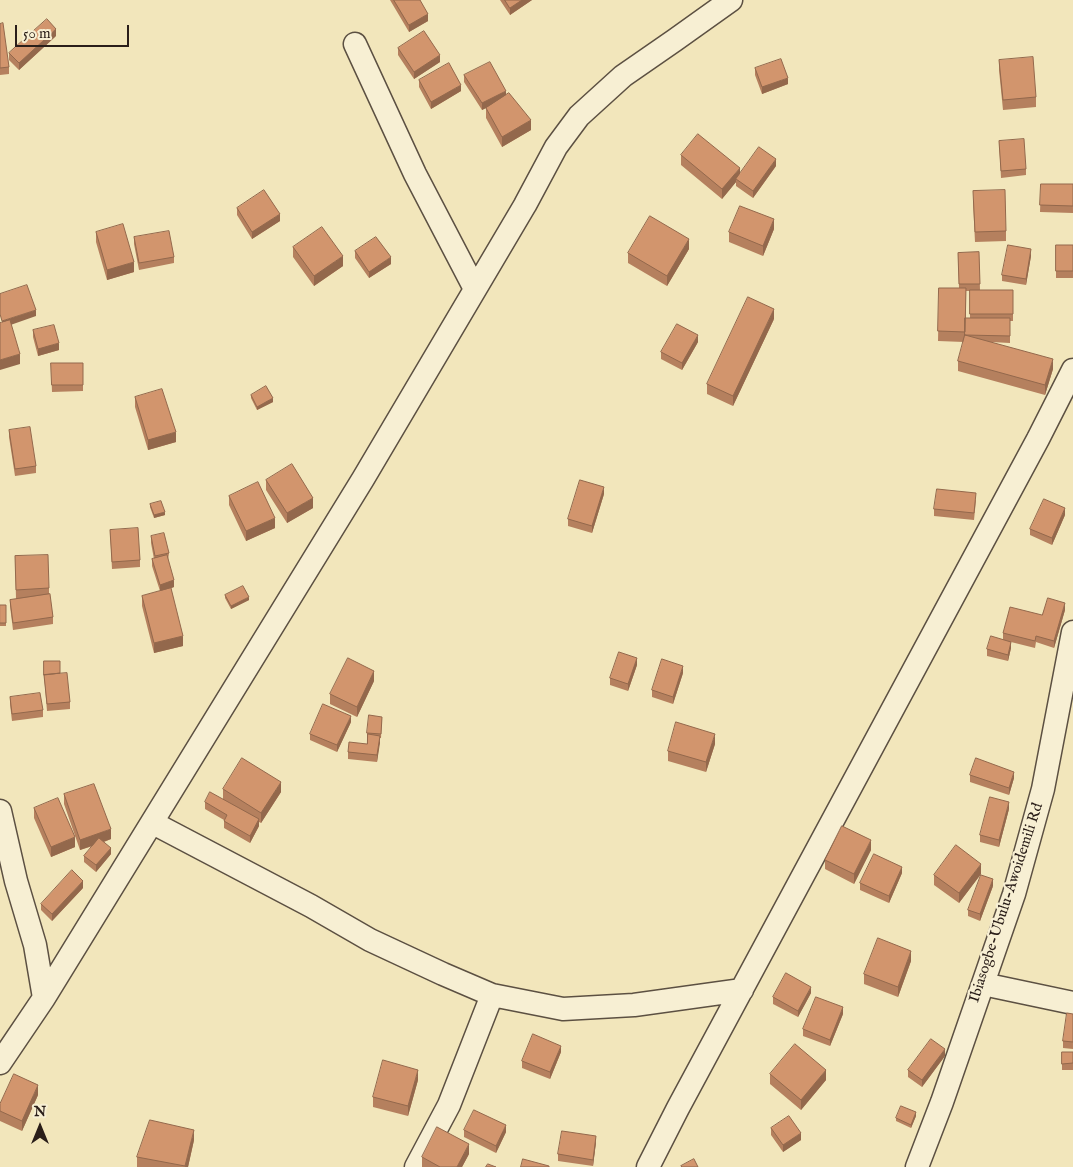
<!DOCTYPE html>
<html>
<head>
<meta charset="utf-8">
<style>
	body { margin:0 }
	#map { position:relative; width:1073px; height:1167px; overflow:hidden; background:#f2e6bb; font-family:"IM FELL English",serif }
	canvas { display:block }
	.north { position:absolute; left:15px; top:1102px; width:50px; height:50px; -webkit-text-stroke:4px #f7efd3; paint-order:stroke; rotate:0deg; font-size:14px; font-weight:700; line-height:20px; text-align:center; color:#2a1e19 }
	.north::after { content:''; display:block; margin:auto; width:18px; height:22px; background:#2a1e19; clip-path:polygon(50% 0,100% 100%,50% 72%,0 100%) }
	.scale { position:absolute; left:15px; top:25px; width:114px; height:22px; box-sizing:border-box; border:2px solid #2a1e19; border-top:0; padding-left:6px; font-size:15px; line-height:18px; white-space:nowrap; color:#2a1e19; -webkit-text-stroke:4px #f7efd3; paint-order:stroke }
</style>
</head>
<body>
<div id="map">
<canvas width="1073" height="1167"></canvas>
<div class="north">N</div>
<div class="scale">50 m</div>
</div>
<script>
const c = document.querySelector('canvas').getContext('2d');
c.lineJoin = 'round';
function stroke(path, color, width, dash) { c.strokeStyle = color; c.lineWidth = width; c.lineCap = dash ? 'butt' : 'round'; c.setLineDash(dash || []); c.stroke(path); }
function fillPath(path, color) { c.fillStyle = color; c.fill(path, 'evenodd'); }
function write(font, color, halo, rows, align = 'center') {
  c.font = font + ' "IM FELL English",serif'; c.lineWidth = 4.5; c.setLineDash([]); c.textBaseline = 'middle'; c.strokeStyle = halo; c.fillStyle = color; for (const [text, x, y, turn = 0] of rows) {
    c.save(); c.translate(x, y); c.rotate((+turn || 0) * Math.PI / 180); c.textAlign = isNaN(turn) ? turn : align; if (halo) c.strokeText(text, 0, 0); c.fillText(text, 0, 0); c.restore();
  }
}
const minor = new Path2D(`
	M355 44 415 174 475 289
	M0 811 16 881 35 945 44 998
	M153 823 311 906 370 940 443 974 492 995 563 1009 634 1005 742 990
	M983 984 1073 1003
	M0 1063 44 998 363 479 525 205 556 147 579 116 623 76 675 40 731 0
	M416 1167 449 1105 492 995
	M648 1167 678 1108 1038 439 1073 370
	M917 1167 942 1102 1014 894 1043 789 1073 632`);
stroke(minor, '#5c5042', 25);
stroke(minor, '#f7efd3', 22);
fillPath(new Path2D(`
	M390 0H420L428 21 409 32Z
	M500 0H532L510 15Z
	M0 24 9 67V74L0 75Z
	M56 36 19 70 9 60V53Z
	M398 48 440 62 414 79 398 55Z
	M999 60 1036 97V107L1003 110 999 70Z
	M755 68 788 84 762 94 755 75Z
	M464 75 506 94 531 130 502 147 486 118V108L482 110 464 82Z
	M419 80 461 91 431 109 419 87Z
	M999 141 1026 169V175L1001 178Z
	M681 155 740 175 776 166 753 198 736 186V182L722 199 681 165Z
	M1041 184H1073V213L1040 212Z
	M973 201 1006 231V241L975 242Z
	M237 208 280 221 252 239 237 215Z
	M774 229 763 256 729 242V232Z
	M96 232 134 272 107 280 96 242Z
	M134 237 174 257V263L139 270 134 244Z
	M1056 245H1073V278H1056Z
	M293 247 343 266 314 286 293 257Z
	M689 249 667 286 628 263V253Z
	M355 251 391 264 369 278 355 258Z
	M979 252 980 290H1013V321H1010V343L991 342 1053 369 1045 395 958 371V361L964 342 938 341 939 288H959L958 253ZM966 291H970V318H966Z
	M1031 256 1026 285 1002 281V275Z
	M774 319 733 406 707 394V384Z
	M33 330 59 350 38 356 33 337Z
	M698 342 682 370 661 359V352Z
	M51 363H83V391L52 392Z
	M251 395 273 402 257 410 251 398Z
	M135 397 176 442 148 450 135 407Z
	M9 430 36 466V473L15 476 9 437Z
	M266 480 313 508 287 523 266 490Z
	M604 494 592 533 568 526V519Z
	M229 496 275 528 246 541 229 505Z
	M976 500 974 520 934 516V509Z
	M150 504 165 515 154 518 150 507Z
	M1065 515 1052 545 1030 535V529Z
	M110 530 140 560V567L112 569Z
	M151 536 169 553 168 560 174 587 171 588 183 646 154 653 142 606V596L160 591 152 566V559H154L151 543Z
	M15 556 49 588V594L53 617V624L13 630 10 606V600L16 599Z
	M225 595 249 600 231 609 225 598Z
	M0 605H6V626H0Z
	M1065 610 1054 648 1036 642 1035 648 1011 642V648L1008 661 987 656V649L1003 639V633L1042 615Z
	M637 665 628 691 610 685V678Z
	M60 673 70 702V709L47 711 44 675Z
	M683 673 673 704 652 697V690Z
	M374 681 357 717 330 704V694Z
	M10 697 43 710V717L12 721 10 704Z
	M382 717 381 738H380L377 762 348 759V752L367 744V733Z
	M351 722 337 752 310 740V734Z
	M715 744 706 772 668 761V751Z
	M970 775 1014 778 1009 795 970 782Z
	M223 789 281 792 261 823 259 822V826L250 843 224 828V820L205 809V802L223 799Z
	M64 794 111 839 104 842 111 854 96 872 84 862V856L93 846 80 850 64 804Z
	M34 808 75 847 51 857 34 818Z
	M1009 809 999 847 980 842V835Z
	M871 850 854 884 825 869V860Z
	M902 873 889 903 860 890V883Z
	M981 874 959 903 934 885V875Z
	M993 886 980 921 968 916V910Z
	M83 888 52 921 41 910V904Z
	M911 961 898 997 864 984V974Z
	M811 993 798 1017 773 1004V997Z
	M843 1014 830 1046 803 1036V1029Z
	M1073 1014V1049L1063 1048V1041Z
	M561 1052 550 1079 522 1068V1061Z
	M1062 1052H1073V1070H1062Z
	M945 1056 922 1087 908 1077V1070Z
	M770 1074 826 1080 801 1110 770 1084Z
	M418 1080 408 1116 373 1107V1097Z
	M38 1095 22 1131 0 1121V1104Z
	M916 1116 911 1128 896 1121V1118Z
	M771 1128 801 1140 783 1152 771 1135Z
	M464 1130 506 1132 496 1153 464 1137Z
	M194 1140 188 1167H137V1157Z
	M596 1142 593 1166 558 1161V1154Z
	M469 1154 462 1167H422V1157Z`), '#b5805e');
fillPath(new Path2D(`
	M522 0H532L510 15V8Z
	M428 14V21L409 32V25Z
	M56 29V36L19 70V63Z
	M440 55V62L414 79V72Z
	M788 78V84L762 94V87Z
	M461 85V91L431 109V102Z
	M506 91V98L482 110V103Z
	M531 120V130L502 147V137Z
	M776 159V166L753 198V191Z
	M740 168V178L736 179V182L722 199V189Z
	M280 214V221L252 239V232Z
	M774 219V229L763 256V246Z
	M689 239V249L667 286V276Z
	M1031 249V256L1026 285V279Z
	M343 256V266L314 286V276Z
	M391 257V264L369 278V272Z
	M134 262V272L107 280V270Z
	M774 309V319L733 406V396Z
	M36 310V316L2 328V321Z
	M698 335V342L682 370V363Z
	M59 343V350L38 356V349Z
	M20 354V364L0 370V360Z
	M1053 359V369L1045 395V385Z
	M273 398V402L257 410V407Z
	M176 432V442L148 450V440Z
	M604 487V494L592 533V526Z
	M313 498V508L287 523V513Z
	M1065 508V515L1052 545V538Z
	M165 512V515L154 518V515Z
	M275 518V528L246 541V531Z
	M174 580V587L160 592V585Z
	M249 597V600L231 609V606Z
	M1065 603V610L1054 648V641Z
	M183 636V646L154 653V643Z
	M1011 642V648L1008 661V655Z
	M637 658V665L628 691V684Z
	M683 666V673L673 704V697Z
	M374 671V681L357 717V707Z
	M351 716V722L337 752V745Z
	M715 734V744L706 772V762Z
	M380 736V743L377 762V755Z
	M1014 772V778L1009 795V788Z
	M281 782V792L261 823V813Z
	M1009 802V809L999 847V840Z
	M259 819V826L250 843V836Z
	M111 829V839L80 850V840Z
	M75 837V847L51 857V847Z
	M871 840V850L854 884V874Z
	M111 848V854L96 872V865Z
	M981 864V874L959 903V893Z
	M902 867V873L889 903V896Z
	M993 879V886L980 921V914Z
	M83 881V888L52 921V914Z
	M911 951V961L898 997V987Z
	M811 987V993L798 1017V1011Z
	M843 1007V1014L830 1046V1040Z
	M561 1046V1052L550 1079V1072Z
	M945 1049V1056L922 1087V1080Z
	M418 1070V1080L408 1116V1106Z
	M826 1070V1080L801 1110V1100Z
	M38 1085V1095L22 1131V1121Z
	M916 1112V1116L911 1128V1125Z
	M506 1125V1132L496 1153V1146Z
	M194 1130V1140L188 1167H185Z
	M801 1133V1140L783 1152V1145Z
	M596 1136V1142L593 1166V1160Z
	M469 1144V1154L462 1167H457Z`), '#93684c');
const building = new Path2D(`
	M394 0H420L428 14 409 25Z
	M505 0H522L510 8Z
	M47 19 56 29 19 63 9 53Z
	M3 23 9 67 0 68V24Z
	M424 31 440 55 414 72 398 48Z
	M1033 57 1036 97 1003 100 999 60Z
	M781 59 788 78 762 87 755 68Z
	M490 62 506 91 482 103 464 75Z
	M449 63 461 85 431 102 419 80Z
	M509 93 531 120 502 137 486 108Z
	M698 134 740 168 722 189 681 155Z
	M1024 139 1026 169 1001 171 999 141Z
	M759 147 776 159 753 191 736 179Z
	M1041 184H1073V206L1040 205Z
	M264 190 280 214 252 232 237 208Z
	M1005 190 1006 231 975 232 973 191Z
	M740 206 774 219 763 246 729 232Z
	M650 216 689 239 667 276 628 253Z
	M123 224 134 262 107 270 96 232Z
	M322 227 343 256 314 276 293 247Z
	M169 231 174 257 139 263 134 237Z
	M376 237 391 257 369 272 355 251Z
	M1008 245 1031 249 1026 279 1002 275Z
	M1056 245H1073V271H1056Z
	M979 252 980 284H959L958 253Z
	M27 285 36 310 2 321 0 314V294Z
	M939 288H966L965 332 938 331Z
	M970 290H1013V314H970Z
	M748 297 774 309 733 396 707 384Z
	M965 318H1010V336L965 335Z
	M10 320 20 354 0 360V323Z
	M677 324 698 335 682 363 661 352Z
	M54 325 59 343 38 349 33 330Z
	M965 335 1053 359 1045 385 958 361Z
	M51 363H83V385H52Z
	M266 386 273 398 257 407 251 395Z
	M162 389 176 432 148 440 135 397Z
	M30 427 36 466 15 469 9 430Z
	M292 464 313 498 287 513 266 480Z
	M580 480 604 487 592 526 568 519Z
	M258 482 275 518 246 531 229 496Z
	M937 489 976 493 974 513 934 509Z
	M1044 499 1065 508 1052 538 1030 529Z
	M161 501 165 512 154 515 150 504Z
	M138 528 140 560 112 562 110 530Z
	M164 533 169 553 155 556 151 536Z
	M48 555 49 588 16 590 15 556Z
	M167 555 174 580 160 585 152 559Z
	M243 586 249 597 231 606 225 595Z
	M171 588 183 636 154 643 142 596Z
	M50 594 53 617 13 623 10 600Z
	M1048 598 1065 603 1054 641 1036 636 1035 641 1003 633 1010 607 1042 615Z
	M0 605H6V623H0Z
	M991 636 1011 642 1008 655 987 649Z
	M619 652 637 658 628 684 610 678Z
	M348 658 374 671 357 707 330 694Z
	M662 659 683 666 673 697 652 690Z
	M44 661H60V673L44 675Z
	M67 673 70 702 47 704 44 675Z
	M40 693 43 710 12 714 10 697Z
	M323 704 351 716 337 745 310 734Z
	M369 715 382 717 381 734 367 733Z
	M676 722 715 734 706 762 668 751Z
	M368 734 380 736 377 755 348 752 349 742 367 744Z
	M242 758 281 782 261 813 223 789Z
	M976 758 1014 772 1009 788 970 775Z
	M94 784 111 829 80 840 64 794Z
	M210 792 259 819 250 836 224 821 227 815 205 802Z
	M990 797 1009 802 999 840 980 835Z
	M58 798 75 837 51 847 34 808Z
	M842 826 871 840 854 874 825 860Z
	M99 838 111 848 96 865 84 856Z
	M956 845 981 864 959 893 934 875Z
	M874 854 902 867 889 896 860 883Z
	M72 870 83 881 52 914 41 904Z
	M981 875 993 879 980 914 968 910Z
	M878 938 911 951 898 987 864 974Z
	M786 973 811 987 798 1011 773 997Z
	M816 997 843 1007 830 1040 803 1029Z
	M1067 1013 1073 1014V1042L1063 1041Z
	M533 1034 561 1046 550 1072 522 1061Z
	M931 1039 945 1049 922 1080 908 1070Z
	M795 1044 826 1070 801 1100 770 1074Z
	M1062 1052H1073V1063L1062 1064Z
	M383 1060 418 1070 408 1106 373 1097Z
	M14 1074 38 1085 22 1121 0 1111V1104Z
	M901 1106 916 1112 911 1125 896 1118Z
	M474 1110 506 1125 496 1146 464 1130Z
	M789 1116 801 1133 783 1145 771 1128Z
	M150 1120 194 1130 185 1166 137 1157Z
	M437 1127 469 1144 457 1167H440L422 1157Z
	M562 1131 596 1136 593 1160 558 1154Z
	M523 1159 549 1166V1167H521Z
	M694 1159 698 1167H682L681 1166Z
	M488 1164 496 1167H486Z`);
fillPath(building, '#d2956d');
stroke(building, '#93684c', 1);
write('15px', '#2a1e19', '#f7efd3', [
	["Ibiasogbe-Ubulu-Awoidemili Rd",1007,903,-72]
]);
</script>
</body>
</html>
